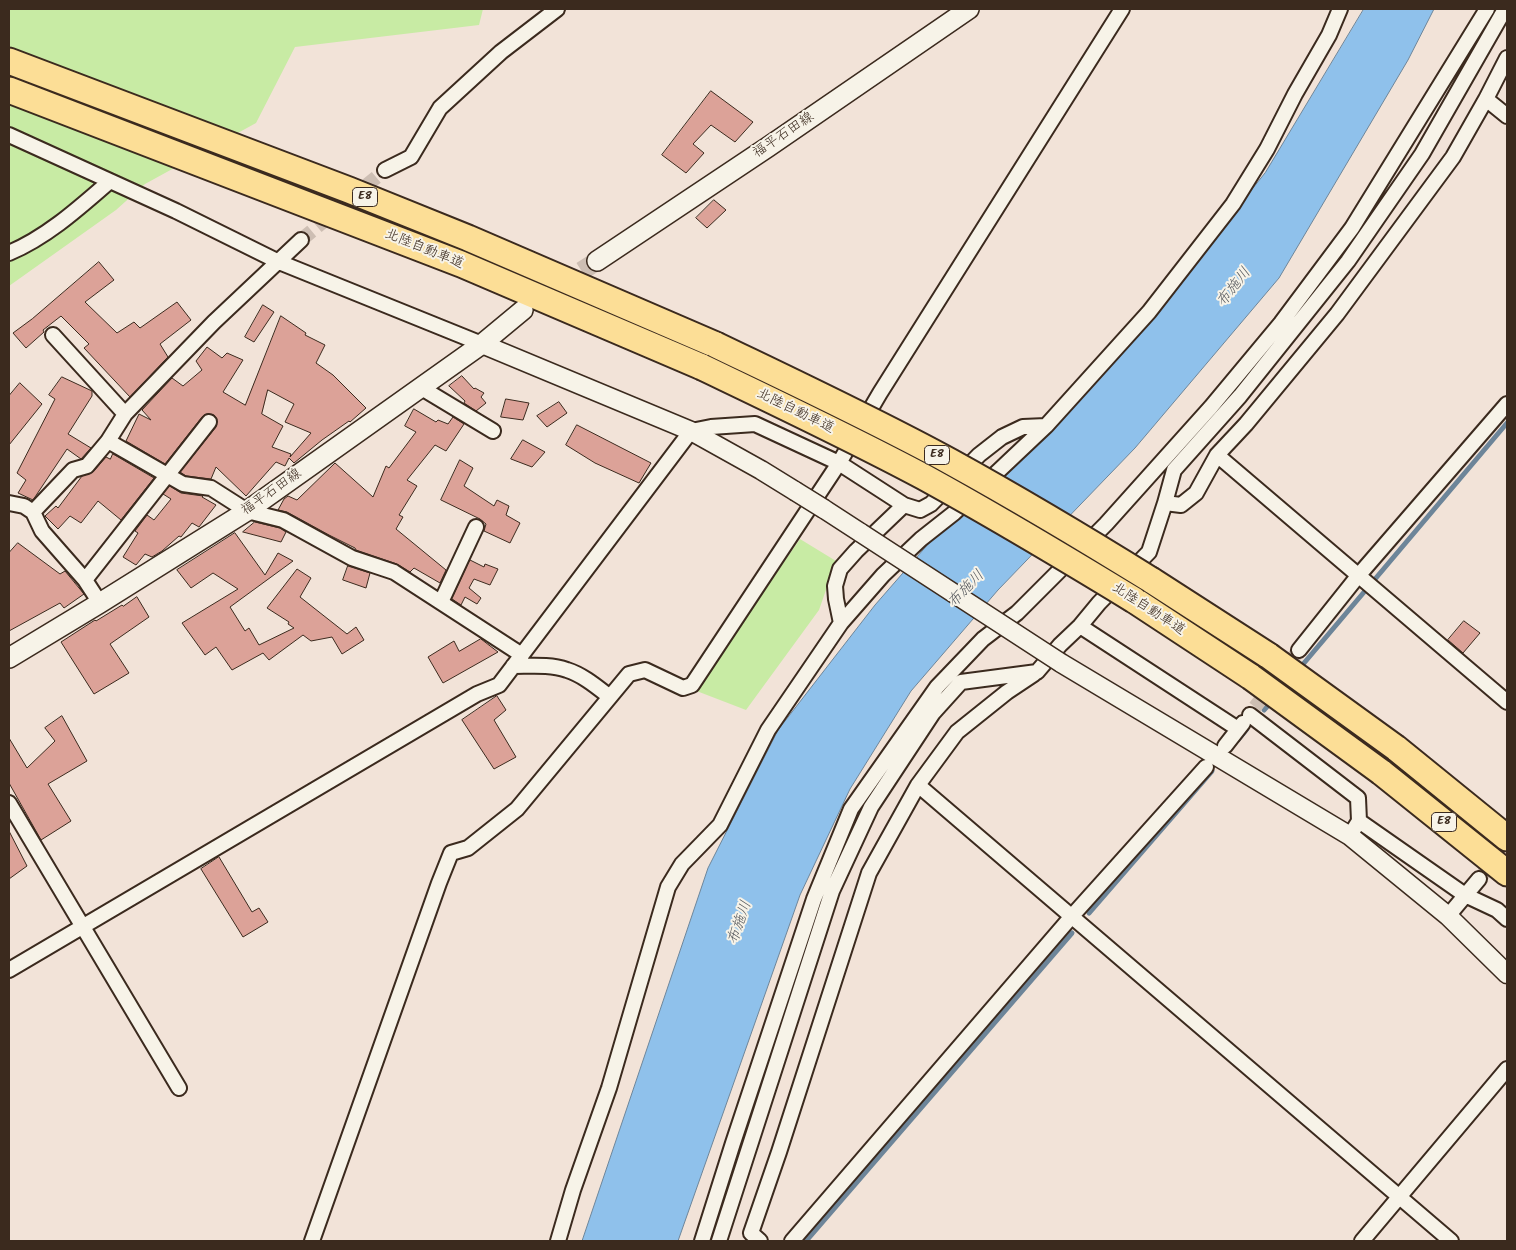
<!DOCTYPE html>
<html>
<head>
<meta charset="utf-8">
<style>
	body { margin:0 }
	#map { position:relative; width:1516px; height:1250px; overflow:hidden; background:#f2e3d8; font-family:Kalam,sans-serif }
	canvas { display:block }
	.frame { position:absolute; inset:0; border:10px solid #3b2a1e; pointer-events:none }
</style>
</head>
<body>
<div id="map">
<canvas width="1516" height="1250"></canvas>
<div class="frame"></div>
</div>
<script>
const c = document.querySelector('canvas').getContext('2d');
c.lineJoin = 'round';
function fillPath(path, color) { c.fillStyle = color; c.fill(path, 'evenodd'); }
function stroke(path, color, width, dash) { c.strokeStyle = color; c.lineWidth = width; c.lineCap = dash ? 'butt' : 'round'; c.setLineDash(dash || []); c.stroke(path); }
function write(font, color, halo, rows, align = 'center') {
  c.font = font + ' Kalam,"Klee One",sans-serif'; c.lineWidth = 4; c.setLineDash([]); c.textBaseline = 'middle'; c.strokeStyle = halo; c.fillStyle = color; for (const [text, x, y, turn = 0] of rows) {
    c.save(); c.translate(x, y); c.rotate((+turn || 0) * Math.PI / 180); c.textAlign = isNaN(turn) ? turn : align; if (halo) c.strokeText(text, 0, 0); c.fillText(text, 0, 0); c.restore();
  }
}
fillPath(new Path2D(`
	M9 9H483L479 25 295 47 256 123 145 184 116 210 9 286Z
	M800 539 836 561 819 610 746 710 694 690Z`), '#c8eba4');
const water = new Path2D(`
	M1364 9H1434L1408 60 1279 278 1135 448 998 590 911 691 850 789 800 895 678 1241H582L708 868 778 730 875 605 1018 441 1117 357 1265 173Z`);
fillPath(water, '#8fc1eb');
stroke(water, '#6d8599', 1);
stroke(new Path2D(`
	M1299 669 1507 423
	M1264 710 1273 700
	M1238 740 1247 729
	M1089 913 1212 771
	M806 1241 1072 933`), '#6d8599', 5);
const building = new Path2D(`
	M711 91 753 122 735 142 711 125 693 144 704 153 686 173 662 155Z
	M714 200 726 210 707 228 696 218Z
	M99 262 114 280 85 302 117 333 134 322 140 328 177 302 191 320 160 344 168 357 130 397 84 348 89 344 61 316 43 330 44 332 26 348 13 333 32 319Z
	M263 305 274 312 254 342 245 337Z
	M281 316 306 333 305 335 325 345 316 363 333 375 366 408 350 422 349 421 322 440 294 463 289 458 285 466 276 462 246 496 216 467 211 479 186 476 180 472 216 427 217 419 214 415 206 414 202 417 165 464 126 441 139 414 151 420 142 410 172 378 183 386 202 370 196 361 207 347 222 358 227 353 243 360 223 392 245 405ZM268 390 294 404 285 422 311 433 290 457 291 454 272 447 283 426 262 414Z
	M462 376 474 389 475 388 484 393 481 397 486 403 476 411 464 403 465 401 449 386Z
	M62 377 92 391V396L68 434 91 448 81 459 67 449 33 500 18 493 26 480 17 473 55 399 49 395Z
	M20 383 42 404 9 445V396Z
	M506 399 529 403 523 420 501 417Z
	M559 402 567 413 547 427 537 416Z
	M414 409 436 422 438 420 448 424 453 417 464 424 446 451 435 445 407 480 417 486 399 515 403 517 396 529 446 570 440 583 414 568 410 572 397 564 356 550 355 548 329 535 287 512 278 510 284 499 288 496 297 500 335 463 373 497 386 466 389 468 416 432 405 426Z
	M577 425 651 463 639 483 595 463 566 445Z
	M523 440 545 452 532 467 511 459Z
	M113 454 154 478 121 520 98 501 81 523 70 516 58 529 45 516 56 506 58 508 82 476 93 472 106 457 110 459Z
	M460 460 473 468 464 486 494 506 497 500 509 506 506 515 520 523 510 543 484 531 486 524 480 519 441 500Z
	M170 486 181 493 203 496 202 497 216 505 199 527 192 523 181 537 179 536 162 551 152 557 145 554 136 565 123 557 138 533 135 531 147 515 154 520 171 499 163 494Z
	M255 522 280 528 286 532 281 542 243 532Z
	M235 533 265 575 278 553 293 561 230 607 245 631 249 628 259 645 294 628 288 624 289 622 267 608 297 569 311 578 300 597 347 634 356 627 364 640 342 654 332 637 311 641 303 635 269 660 263 653 232 670 216 647 205 655 182 623 238 589 213 573 191 588 177 570Z
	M18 543 60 574 65 571 84 594 64 608 60 603 9 631V553Z
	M470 560 484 567 485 564 498 569 490 585 474 579 469 588 481 598 477 604 465 597 461 605 452 599Z
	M348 566 370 573 366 588 343 580Z
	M137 597 149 617 110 644 129 673 94 694 61 642 95 620 96 621 122 605 123 606Z
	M1464 621 1480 633 1463 653 1448 640Z
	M481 639 498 652 443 683 428 657 454 641 459 651Z
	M497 696 506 710 494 720 516 757 494 769 462 720Z
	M62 716 87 761 48 784 71 821 41 840 9 783V738L27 768 55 741 45 728Z
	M9 831 27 866 9 879Z
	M219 857 252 912 259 908 268 922 243 937 201 869Z`);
fillPath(building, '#dca298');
stroke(building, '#3b2a1e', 1);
stroke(new Path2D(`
	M301 240 385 170
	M1255 707 1299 650
	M1479 879 1507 846`), '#cdbeb3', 14, [14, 7]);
stroke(new Path2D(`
	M558 286 597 261`), '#cdbeb3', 19, [19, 9]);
const minor = new Path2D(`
	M1486 99 1507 58
	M9 135 176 211 279 262 482 344
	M385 170 411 157 440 108 501 52 557 9
	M9 253C47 237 79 208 110 181
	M53 335 125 414
	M420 387 493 431
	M1046 426 1149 312 1233 204 1267 149 1295 94 1329 35 1340 9
	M108 441 183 484 211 488 247 511 283 520 352 558 394 572 522 655
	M1217 455 1507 702
	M9 503 24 506 33 512 42 531 85 580 100 603
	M1165 503 1174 470 1240 396 1348 261 1422 154 1505 9
	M33 512 73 470 87 466 108 441 125 414 214 322 301 240
	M85 580 209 422
	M441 602 476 527
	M1080 626 1238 729
	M1299 650 1358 576 1507 404
	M513 666C531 666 550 664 567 670 583 675 597 687 610 697
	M1250 715 1358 798 1359 821 1354 829
	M1225 746 1243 723
	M918 785 1451 1241
	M9 803 179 1088
	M1359 821 1465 895 1497 910 1507 919
	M1448 916 1479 879
	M9 970 477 694 499 685 691 431 711 427 755 424 839 463 880 393 1122 9
	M312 1241 439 883 451 853 468 848 517 809 629 674 645 670 683 688 692 685 839 463 904 505 856 551 840 569 835 586 836 599 841 623 883 575 921 539 954 513 1046 426 1023 427 1002 437 979 455 931 504 920 510 904 505
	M558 1241 573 1190 609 1088 668 887 682 864 720 825 768 730 841 623
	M702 1241 733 1143 814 899 851 809 937 687 983 639 1017 613 1106 524 1211 407 1281 323 1352 228 1487 9
	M719 1241 832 891 871 807 933 713 961 682 1037 672 1060 645 1080 626 1099 603 1149 552 1165 503 1181 505 1196 493 1217 455 1246 424 1337 314 1453 157 1486 99 1507 116
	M760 1241 751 1233 779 1152 869 873 918 785 957 732 1007 692 1034 674
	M792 1241 1072 916 1206 767
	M1362 1241 1507 1069`);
const tertiary = new Path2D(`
	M482 344 691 431 761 470 795 491
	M824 509 861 533
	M1061 663 1350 836 1448 916 1507 974`);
const secondary = new Path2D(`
	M597 261 768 147 969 9
	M9 658 100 603 247 511 482 344 523 310`);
const motorway = new Path2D(`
	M9 61 349 190 468 238 716 345
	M9 90 461 264 702 367
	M1151 580 1269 656
	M1134 600 1251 677
	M1396 748 1507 838
	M1381 772 1507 873`);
stroke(minor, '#3b2a1e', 18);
stroke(tertiary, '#3b2a1e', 21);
stroke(secondary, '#3b2a1e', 22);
stroke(motorway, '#3b2a1e', 29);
stroke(minor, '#f7f3e8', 14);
stroke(tertiary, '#f7f3e8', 18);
stroke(secondary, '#f7f3e8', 19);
stroke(motorway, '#fcde96', 25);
const tertiaryBridge = new Path2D(`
	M795 491 824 509
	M861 533 1061 663`);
const motorwayBridge = new Path2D(`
	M716 345C795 383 874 420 951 462 1018 499 1085 539 1151 580
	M702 367C777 403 851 438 924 477 995 516 1065 558 1134 600
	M1269 656 1396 748
	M1251 677 1381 772`);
stroke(tertiaryBridge, '#3b2a1e', 21, []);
stroke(motorwayBridge, '#3b2a1e', 29, []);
stroke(tertiaryBridge, '#f7f3e8', 18);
stroke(motorwayBridge, '#fcde96', 25);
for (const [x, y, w] of [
	[365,197,25],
	[937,455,25],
	[1444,822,25]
]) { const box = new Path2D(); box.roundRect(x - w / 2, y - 9.5, w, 19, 4); c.fillStyle = '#f7f3e8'; c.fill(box); stroke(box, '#3b2a1e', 1); }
write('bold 12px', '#3b2a1e', null, [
	["E8",365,197],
	["E8",937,455],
	["E8",1444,822]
]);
write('14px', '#3b2a1e', '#f7f3e8', [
	["福平石田線",784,136,-34],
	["北陸自動車道",424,250,22],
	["北陸自動車道",795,412,26],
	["福平石田線",272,493,-35],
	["北陸自動車道",1148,610,33]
]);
write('italic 15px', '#54575c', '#f7f3e8', [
	["布施川",1235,288,-52],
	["布施川",967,590,-46],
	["布施川",741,923,-71]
]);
</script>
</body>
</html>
